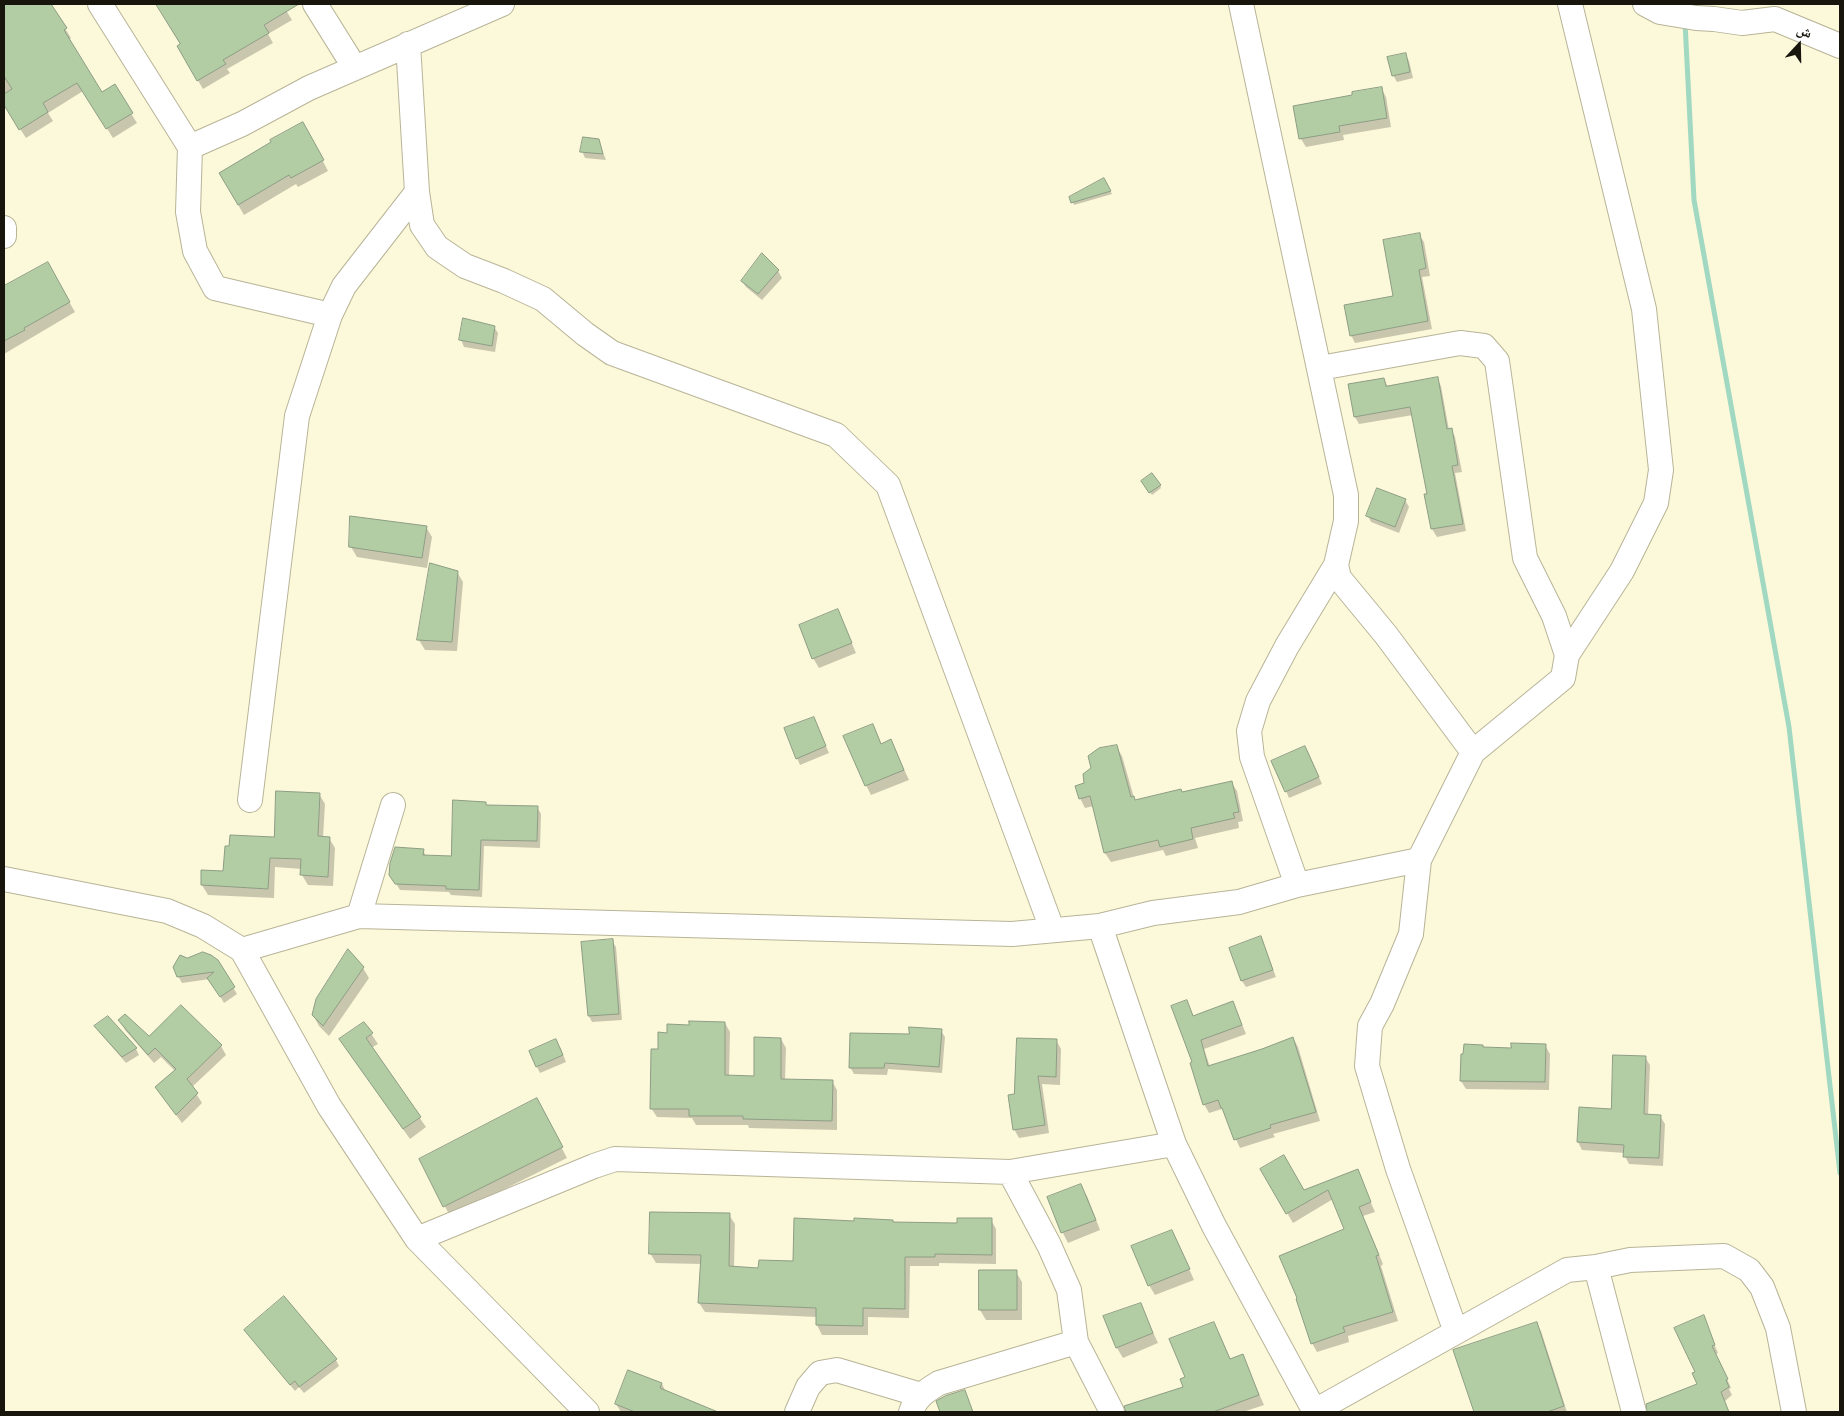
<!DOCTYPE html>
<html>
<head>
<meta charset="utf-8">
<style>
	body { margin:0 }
	#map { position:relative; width:1844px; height:1416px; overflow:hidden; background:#fcf8da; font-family:"Golos Text","Noto Naskh Arabic",sans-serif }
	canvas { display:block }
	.frame { position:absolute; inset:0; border:5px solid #18160c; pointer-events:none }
	.north { position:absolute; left:1774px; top:20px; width:50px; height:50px; -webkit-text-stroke:4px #fff; paint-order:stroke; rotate:21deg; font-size:14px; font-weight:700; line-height:20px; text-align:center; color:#18160c }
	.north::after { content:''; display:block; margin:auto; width:18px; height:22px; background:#18160c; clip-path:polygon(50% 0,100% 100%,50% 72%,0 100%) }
</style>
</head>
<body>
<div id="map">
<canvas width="1844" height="1416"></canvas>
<div class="frame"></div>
<div class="north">ش</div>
</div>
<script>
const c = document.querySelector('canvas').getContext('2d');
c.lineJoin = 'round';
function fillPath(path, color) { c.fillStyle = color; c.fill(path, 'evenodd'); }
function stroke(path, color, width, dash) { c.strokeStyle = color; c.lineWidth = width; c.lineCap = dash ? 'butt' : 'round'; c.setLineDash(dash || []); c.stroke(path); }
fillPath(new Path2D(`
	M4 4H50L71 38 68 40 102 94 114 86 137 123 113 138 83 91 48 113 53 121 26 138 4 104Z
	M157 4H282L292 20 268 34 273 43 227 69 230 73 203 89 178 47 182 44Z
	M1405 54 1409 61 1413 78 1397 82 1393 75Z
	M1381 88 1386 97 1391 127 1343 135 1344 140 1306 147 1301 139 1295 107 1354 96Z
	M309 134 328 171 298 187 296 184 244 215 220 174 273 142Z
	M598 140 606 160 585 158 582 151Z
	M1104 180 1112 194 1074 205 1073 202Z
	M1419 235 1424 242 1430 276 1422 277 1432 329 1355 343 1351 335 1395 297Z
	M47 263 75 312 4 354V288Z
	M778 271 782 278 762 300 746 287 742 281Z
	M494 327 498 333 495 352 464 347 461 340Z
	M1384 379 1388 387 1437 379 1441 386 1449 430 1451 429 1455 437 1462 472 1455 473 1466 531 1437 537 1432 529 1426 495H1429L1413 415 1359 424 1355 417 1349 385Z
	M1144 484 1160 485 1161 488 1152 495Z
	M1405 500 1409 507 1399 533 1371 522 1368 516Z
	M426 527 432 537 427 568 357 557 351 547Z
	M457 572 463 582 457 651 425 650 419 640Z
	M838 611 856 653 819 668 813 658Z
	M814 719 829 753 800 765 797 758Z
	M873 725 882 745 891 741 909 780 871 795 866 785Z
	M1116 746 1122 756 1135 801 1182 793 1231 782 1237 791 1243 821 1238 822 1239 828 1195 838 1198 848 1166 856 1163 850 1111 862 1105 853 1094 806 1085 808 1080 798 1085 784Z
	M1309 754 1322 784 1289 798 1286 791Z
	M319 794 325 804 323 838H329L335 848 333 886 308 885 302 875V869L275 867 274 898 208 895 202 885 275 839Z
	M485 803 487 806 537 807 541 814 540 848 484 846 482 897 451 895 449 892 400 890 391 875 423 850 426 856 452 857Z
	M1261 938 1276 977 1246 987 1242 981Z
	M612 941 616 947 622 1020 592 1022 589 1016Z
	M187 959 217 961 237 994 224 1003 210 979 182 983 178 976Z
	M363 968 369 978 329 1036 319 1026 313 1015Z
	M1187 1002 1194 1017 1233 1002 1246 1034 1204 1049 1210 1067 1293 1038 1298 1047 1320 1121 1273 1134 1275 1137 1240 1148 1222 1109 1209 1113 1204 1104 1193 1063Z
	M181 1006 221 1046 226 1055 192 1087 202 1103 182 1123 162 1096 175 1071 161 1057 154 1063 125 1030 120 1021 149 1038Z
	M108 1017 136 1049 139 1055 126 1063 100 1033 96 1027Z
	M364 1023 378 1044 371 1048 426 1127 410 1139 347 1050Z
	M725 1023 730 1032 729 1077H755L781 1039 786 1048 785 1080 832 1081 837 1090V1130L749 1128 748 1125H696L692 1118 657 1117 651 1108 660 1050 668 1034 691 1026Z
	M941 1031 945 1037 942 1073 888 1069 887 1075 854 1074 850 1067 910 1035Z
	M1056 1040 1061 1049 1060 1085 1042 1084 1049 1133 1019 1138 1014 1129 1015 1095Z
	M1545 1045 1550 1054 1549 1090 1466 1089 1461 1081 1484 1049H1512Z
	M560 1047 566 1062 540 1073 537 1067Z
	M1645 1057 1650 1065 1648 1116H1660L1665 1124 1663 1166 1629 1164 1625 1156V1153L1582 1150 1578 1142 1612 1110Z
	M542 1110 567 1158 450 1216 420 1160Z
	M1262 1170 1304 1191 1357 1171 1375 1212 1363 1216 1383 1264 1381 1266 1398 1321 1348 1336 1349 1342 1317 1352 1312 1343 1345 1230 1333 1199 1293 1223Z
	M1081 1186 1087 1196 1100 1230 1068 1243 1063 1233 1049 1198Z
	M729 1215 735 1224 734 1267 760 1269 794 1263 893 1223 959 1224 991 1220 996 1229V1264L939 1263V1266H910L909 1318 868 1317V1335H822L817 1325V1317L705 1312 699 1303 702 1264 656 1263 650 1253Z
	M1177 1242 1194 1280 1155 1295 1149 1285Z
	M1016 1272 1022 1282V1320H986L980 1310Z
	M1140 1304 1158 1343 1123 1358 1117 1348 1105 1316Z
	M1703 1317 1718 1353 1716 1354 1731 1388 1729 1389 1732 1395 1725 1401 1729 1412H1652L1649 1404 1699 1384Z
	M1536 1324 1541 1331 1567 1412H1476L1454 1350Z
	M246 1331 336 1360 339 1366 304 1393 299 1387 295 1391Z
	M1219 1333 1231 1360 1242 1355 1264 1405 1243 1412H1139L1136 1404 1184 1388Z
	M662 1384 666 1392 711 1410 712 1412H621L616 1404Z
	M965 1391 973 1412H941L938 1402Z`), '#0003');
stroke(new Path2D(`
	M1685 22 1694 200 1789 727 1840 1173`), '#a0d8c2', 5);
const building = new Path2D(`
	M4 4H51L67 28 64 30 102 92 115 84 133 113 106 129 77 83 43 103 48 112 19 130 4 105V94L12 89 4 76Z
	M156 4H299L264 25 269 33 223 60 226 64 197 81 177 46 180 44Z
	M1406 53 1410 72 1392 76 1387 57Z
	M1382 87 1387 118 1339 126 1340 132 1299 139 1293 106 1352 95V92Z
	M303 122 324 160 291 178 289 175 238 205 219 173 271 142 270 140Z
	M583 137 599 139 603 154 580 152Z
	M1104 178 1111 191 1071 203 1069 197Z
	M1420 233 1426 268 1419 270 1428 321 1350 336 1344 305 1393 296 1383 240Z
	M762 253 779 270 758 294 741 281Z
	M48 262 70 302 24 328 25 330 4 341V286Z
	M463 318 495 326 492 346 459 340Z
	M1438 377 1447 429 1452 428 1458 465 1452 466 1463 524 1431 529 1424 494H1427L1410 407 1354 417 1348 384 1384 378 1386 386Z
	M1152 473 1161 485 1149 493 1141 481Z
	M1377 488 1406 499 1395 527 1366 516Z
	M350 516 427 526 422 558 349 547Z
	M430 563 458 571 452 642 417 640Z
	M838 609 852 643 812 659 799 625Z
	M814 717 826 746 796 759 784 728Z
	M873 724 881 744 891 739 904 770 865 786 843 736Z
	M1117 745 1131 797 1134 796 1135 800 1181 789 1182 792 1232 781 1239 812 1233 813 1235 818 1191 828 1193 839 1160 847 1158 840 1104 853 1090 796 1079 799 1075 786 1084 783 1083 774 1091 768 1088 756 1099 748Z
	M1305 746 1319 777 1285 792 1271 761Z
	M276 791 320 793 318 836 330 837 328 877 300 875 301 859 270 858 268 889 201 885V870L223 871 225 846H229L230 835 274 837Z
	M453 800 486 802V805L538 806 537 841 481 840 479 890 446 889V886L395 884 389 875 390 863 395 847 424 849 423 855 451 856Z
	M1261 936 1273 970 1241 981 1229 948Z
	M613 939 619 1014 588 1016 581 942Z
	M348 949 364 967 323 1026 312 1015 316 999Z
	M203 952 211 955 218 960 235 987 220 997 207 978 214 972 177 977 173 967 180 955 187 958Z
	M1187 1000 1193 1016 1233 1001 1242 1025 1201 1040 1208 1066 1262 1049 1293 1037 1316 1112 1270 1125 1271 1128 1234 1140 1222 1108H1221L1218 1100 1203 1105 1190 1063 1192 1062 1171 1006Z
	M181 1005 222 1045 187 1079 198 1093 176 1115 155 1087 176 1069 155 1048 148 1055 118 1020 125 1014 149 1036Z
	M108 1016 137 1048 122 1057 94 1026Z
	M689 1021 725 1022V1075L754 1076V1037L781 1038V1079L833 1080 832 1121 743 1119V1116H689V1109H650L651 1049H658V1032L667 1033V1024L689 1025Z
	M364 1022 373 1033 366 1038 421 1117 403 1129 339 1039Z
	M909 1027 942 1029 939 1067 885 1063 884 1068H849L850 1033 909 1034Z
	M1017 1038 1057 1039 1056 1077 1038 1076 1045 1125 1013 1130 1008 1095 1014 1094Z
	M556 1039 563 1055 536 1067 529 1051Z
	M1511 1043 1546 1044 1545 1082 1460 1081 1461 1054H1463L1464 1044 1483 1045V1047L1511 1048Z
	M1613 1055 1646 1056 1644 1114 1661 1115 1659 1158 1623 1157 1624 1145 1577 1142 1579 1107 1611 1109Z
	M537 1098 563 1147 443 1207 419 1159Z
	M1284 1155 1304 1190 1358 1169 1371 1202 1359 1207 1379 1255 1376 1256 1393 1312 1343 1327 1345 1332 1311 1344 1296 1299 1297 1298 1279 1256 1344 1229 1328 1190 1286 1214 1260 1169Z
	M1081 1184 1096 1220 1061 1233 1047 1197Z
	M650 1212 730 1213 729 1266 758 1268 759 1260 793 1261 794 1218 854 1221V1218L893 1220V1222L957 1223V1218H992V1255L935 1254V1257H905V1309L863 1308V1326L816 1325V1308L698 1303 701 1255 649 1254Z
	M1172 1230 1190 1269 1148 1286 1131 1246Z
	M979 1270H1017V1310H979Z
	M284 1296 337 1359 299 1387 295 1381 290 1385 244 1330Z
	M1141 1303 1153 1333 1116 1348 1103 1316Z
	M1704 1315 1715 1345 1712 1346 1728 1379 1726 1380 1729 1387 1721 1392 1729 1412H1647L1646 1404 1697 1384 1692 1373 1695 1372 1674 1328Z
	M1214 1322 1230 1359 1243 1354 1259 1395 1213 1412H1126L1124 1406 1183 1387 1180 1379 1185 1377 1169 1339Z
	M1537 1322 1564 1406 1547 1412H1474L1453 1350Z
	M628 1370 662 1383 660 1388 718 1412H635L615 1404Z
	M965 1390 973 1412H940L936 1401 945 1396Z`);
fillPath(building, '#b2cda3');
stroke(building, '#8d9d85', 1);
const minor = new Path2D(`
	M100 4 190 147 188 212 195 251 215 288 330 315
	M315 4 355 68
	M1241 4 1346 495V521L1336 565 1339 578 1386 635 1473 752 1419 860 1411 934 1382 1004 1370 1026 1367 1066 1398 1169 1456 1332
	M1645 4 1660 12 1696 18 1714 19 1742 23 1775 19 1840 46
	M408 44 417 192 422 225 437 247 465 266 504 281 543 299 585 334 612 353 836 435 888 485 1052 929
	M190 147 242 124 309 88 502 4
	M4 228V236
	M1320 368 1460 343 1484 346 1497 361 1525 558 1554 616 1567 655 1563 678 1473 752
	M1567 655 1622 571 1656 503 1661 470 1644 309 1570 4
	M250 800 297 416 330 315 344 286 417 192
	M4 879 167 911 203 926 242 950 329 1106 417 1239 587 1412
	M1297 885 1252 757 1249 731 1258 701 1287 646 1336 565
	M359 916 393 805
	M1100 926 1174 1144 1214 1226 1315 1412
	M242 950 359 916 1012 934 1100 926 1153 913 1239 902 1297 885 1419 860
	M417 1239 594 1166 615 1159 1010 1172 1174 1144
	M1596 1267 1634 1412
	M1076 1342 1112 1412
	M797 1412 808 1387 820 1373 837 1370 921 1395
	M911 1412C916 1397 926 1391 939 1383L1076 1342 1069 1290 1049 1245 1010 1172
	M1313 1412 1567 1270 1596 1267 1630 1260 1724 1256 1749 1270 1762 1287 1778 1328 1794 1412`);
stroke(minor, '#b8b498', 26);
stroke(minor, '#fff', 24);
</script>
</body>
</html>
